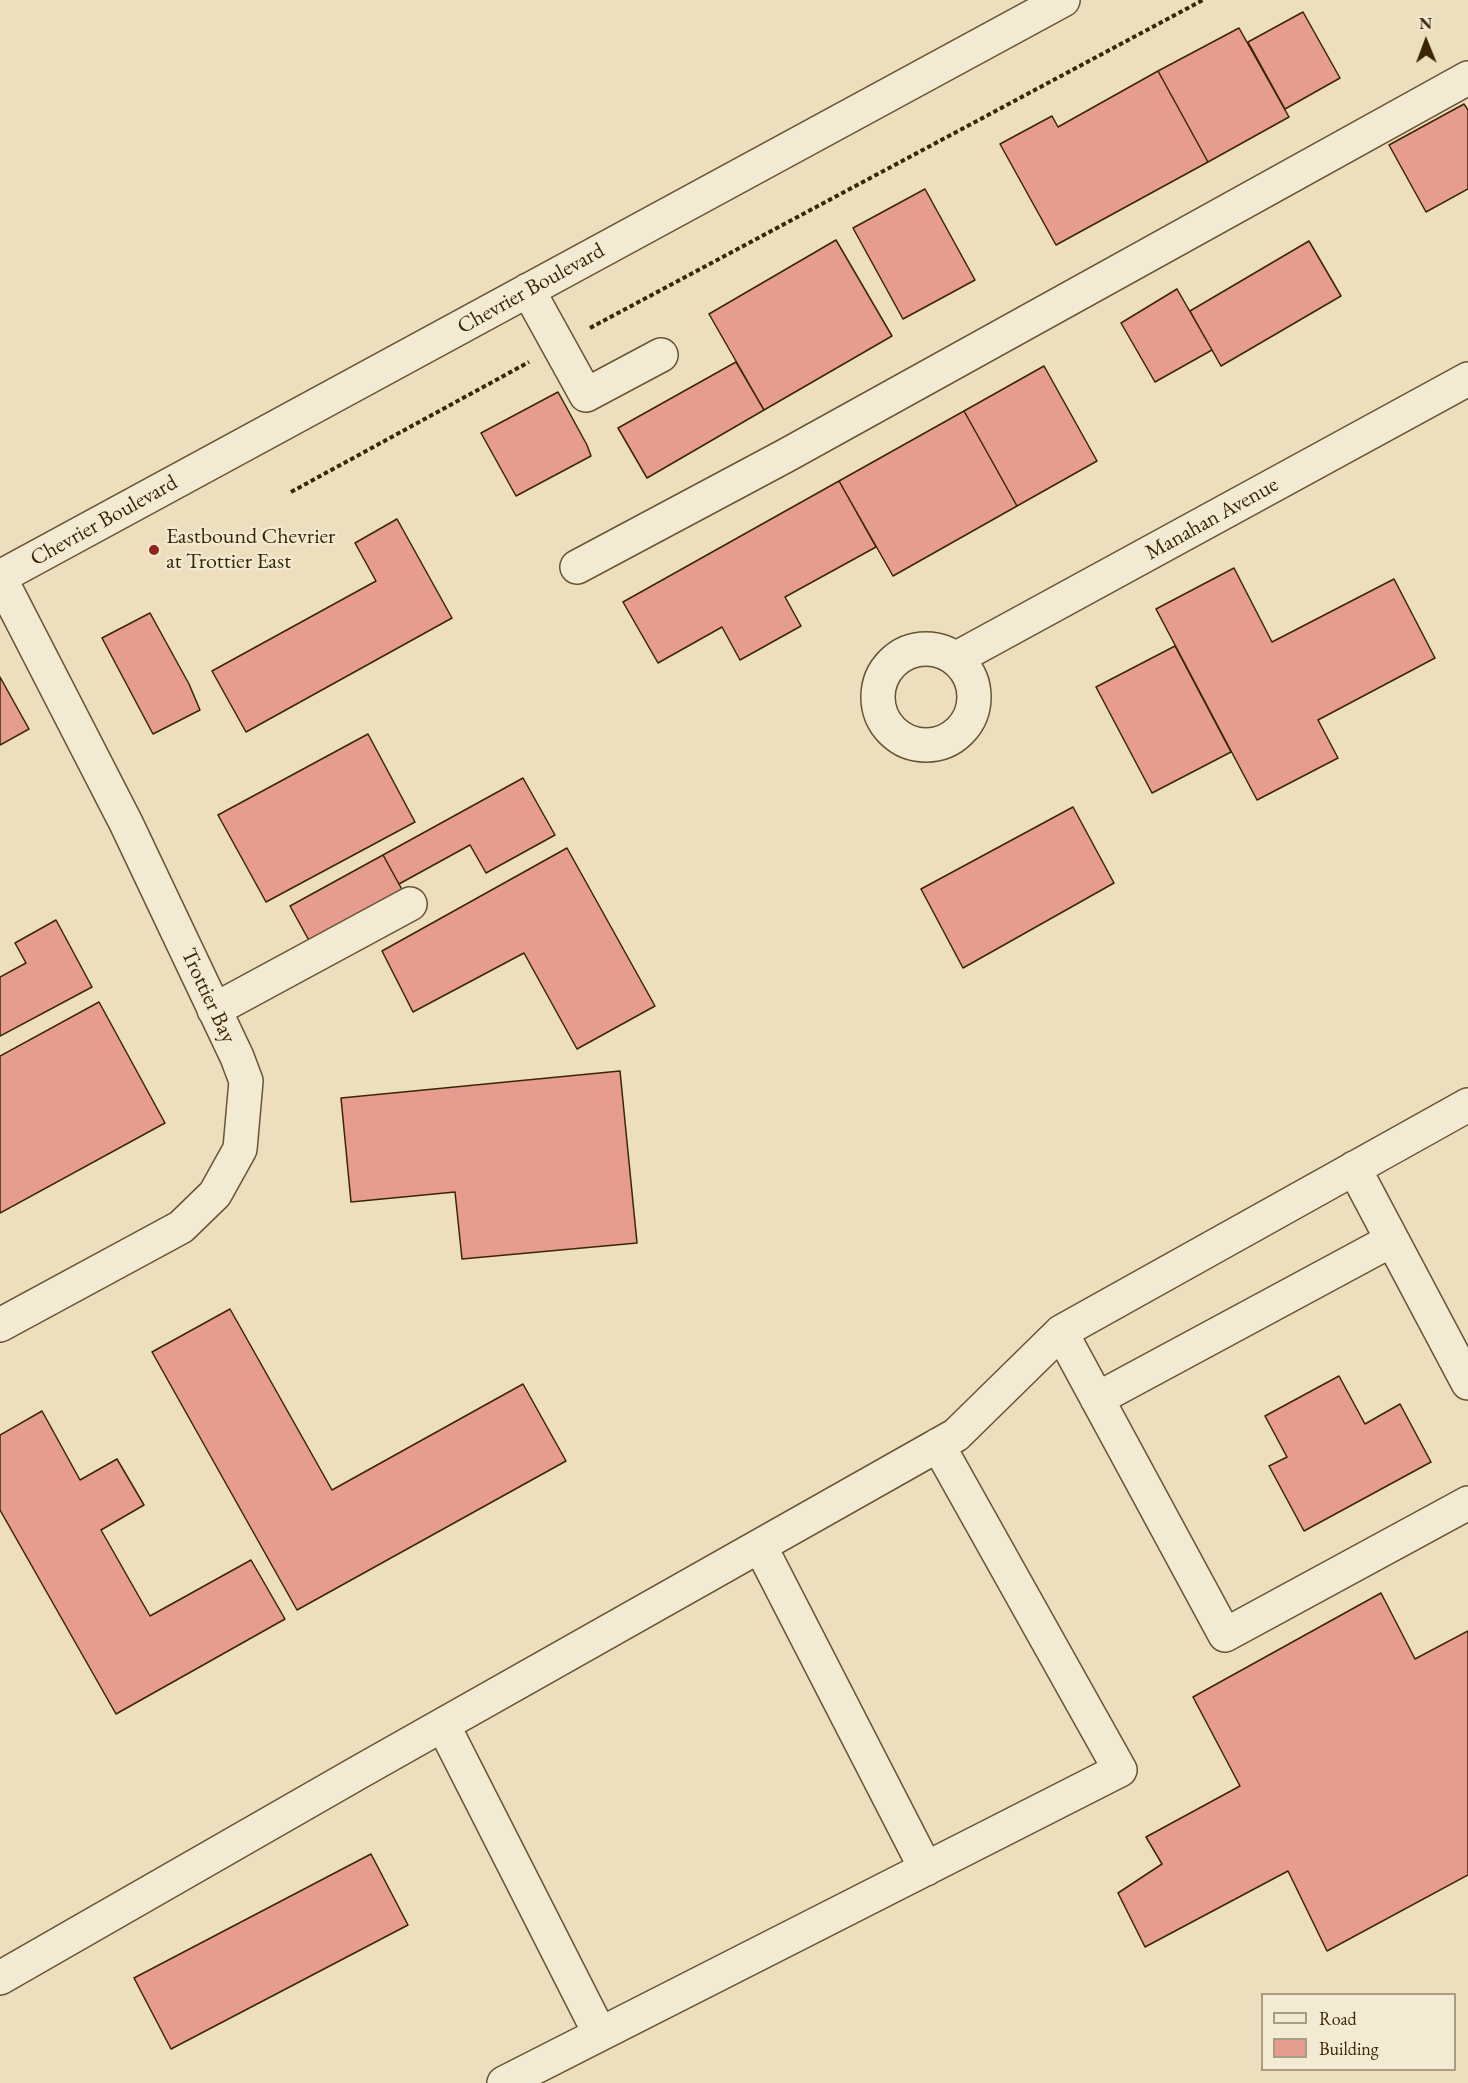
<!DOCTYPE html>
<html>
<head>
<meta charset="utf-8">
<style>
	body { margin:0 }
	#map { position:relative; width:1468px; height:2083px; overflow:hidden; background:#eddfbd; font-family:"EB Garamond",serif }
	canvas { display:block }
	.legend { position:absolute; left:1261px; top:1993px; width:195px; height:78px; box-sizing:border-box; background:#f3ead4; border:2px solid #a99c80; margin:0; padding:8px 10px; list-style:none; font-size:18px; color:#3b2603 }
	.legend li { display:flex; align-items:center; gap:12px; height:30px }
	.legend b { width:30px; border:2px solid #a99c80 }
	.north { position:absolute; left:1396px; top:12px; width:60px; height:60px; -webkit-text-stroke:4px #f3ead4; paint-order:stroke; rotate:359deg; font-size:16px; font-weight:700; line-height:24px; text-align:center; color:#3b2603 }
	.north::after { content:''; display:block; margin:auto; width:21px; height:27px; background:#3b2603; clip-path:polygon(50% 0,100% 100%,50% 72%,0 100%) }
</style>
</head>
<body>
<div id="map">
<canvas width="1468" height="2083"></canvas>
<ul class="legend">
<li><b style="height:8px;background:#f3ead4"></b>Road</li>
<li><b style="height:16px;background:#e79c90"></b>Building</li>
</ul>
<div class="north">N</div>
</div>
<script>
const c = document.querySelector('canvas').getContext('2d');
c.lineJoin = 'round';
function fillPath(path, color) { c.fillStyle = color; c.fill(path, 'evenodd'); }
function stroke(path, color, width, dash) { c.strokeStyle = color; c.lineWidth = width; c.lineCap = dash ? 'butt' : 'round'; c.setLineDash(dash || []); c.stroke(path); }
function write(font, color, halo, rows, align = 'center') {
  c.font = font + ' "EB Garamond",serif'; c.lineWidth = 4.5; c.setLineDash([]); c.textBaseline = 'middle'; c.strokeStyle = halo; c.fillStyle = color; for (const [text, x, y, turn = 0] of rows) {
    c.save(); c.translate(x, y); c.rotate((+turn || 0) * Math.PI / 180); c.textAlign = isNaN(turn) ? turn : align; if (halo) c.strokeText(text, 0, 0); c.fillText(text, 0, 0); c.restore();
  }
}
const building = new Path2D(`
	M1303 12 1340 78 1285 109 1248 42Z
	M1239 28 1289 117 1208 162 1158 71Z
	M1158 71 1208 162 1056 245 1000 144 1052 116 1058 127Z
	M1464 104 1468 110V189L1426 212 1389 145Z
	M925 189 975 280 903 319 853 228Z
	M836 240 892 336 764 410 709 314Z
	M1309 241 1341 296 1221 366 1190 311Z
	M1177 289 1212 350 1155 382 1121 323Z
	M736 362 764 410 647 478 618 428Z
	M1044 366 1097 461 1017 506 964 411Z
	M558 392 587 445 591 456 516 496 481 433Z
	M964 411 1017 506 893 576 839 481Z
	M839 481 876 547 785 597 801 626 740 660 722 627 658 663 623 602Z
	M397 519 452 618 246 732 212 671 376 581 355 543Z
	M1234 568 1272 642 1394 579 1435 658 1318 720 1338 758 1257 800 1156 609Z
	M150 613 189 684 200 710 153 734 102 638Z
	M1175 646 1231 752 1152 793 1096 687Z
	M0 677 29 729 0 745Z
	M368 734 415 822 266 902 218 815Z
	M523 778 555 835 486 873 470 845 399 884 383 855Z
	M1073 807 1114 883 963 968 921 889Z
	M567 848 655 1006 577 1049 524 953 413 1012 382 951Z
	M383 855 410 904 317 955 290 906Z
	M56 920 92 987 0 1036V977L26 963 15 943Z
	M99 1002 165 1123 0 1213V1056Z
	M620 1071 637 1243 462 1259 455 1192 351 1202 341 1098Z
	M230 1309 332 1490 523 1384 566 1461 297 1610 152 1352Z
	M1339 1376 1365 1424 1400 1404 1431 1462 1304 1531 1269 1466 1287 1457 1265 1416Z
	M42 1411 80 1480 117 1459 144 1505 101 1530 150 1616 251 1560 285 1619 116 1714 0 1510V1435Z
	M1381 1593 1415 1659 1468 1631V1875L1327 1951 1288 1871 1145 1947 1118 1893 1162 1864 1146 1837 1240 1786 1193 1697Z
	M371 1854 408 1925 171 2049 134 1978Z`);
fillPath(building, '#e79c90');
stroke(building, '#3b2603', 1.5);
const minor = new Path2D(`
	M528 290 586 395 661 355
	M577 567 785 456 1468 78
	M0 577 1063 0
	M0 578 126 823 237 1057 246 1081 240 1149 215 1194 181 1227 0 1325
	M878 697a48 48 0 1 1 96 0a48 48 0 1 1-96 0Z
	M955 659 1468 379
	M214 1010 410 904
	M1468 1105 1061 1332 1225 1635 1468 1503
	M1354 1168 1468 1383
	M1097 1399 1392 1240
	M760 1546 926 1869
	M443 1725 600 2034
	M0 1978 361 1771 956 1435 1061 1332
	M504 2083 1120 1770 938 1445`);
stroke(minor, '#685432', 36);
stroke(new Path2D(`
	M590 328 1203 0
	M291 492 529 362`), '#3b2603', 4, [4.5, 3]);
stroke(minor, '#f3ead4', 33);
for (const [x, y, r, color] of [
	[154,550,6,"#8f2418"]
]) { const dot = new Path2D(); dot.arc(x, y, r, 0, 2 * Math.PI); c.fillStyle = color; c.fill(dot); stroke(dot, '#f3ead4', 2); }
write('22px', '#3b2603', '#f3ead4', [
	["Chevrier Boulevard",531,289,-29],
	["Manahan Avenue",1212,519,-29],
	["Chevrier Boulevard",104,521,-29],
	["Trottier Bay",208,996,65]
]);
write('22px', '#3b2603', '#f3ead4', [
	["Eastbound Chevrier",166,537],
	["at Trottier East",166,562]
], 'left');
</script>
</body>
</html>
